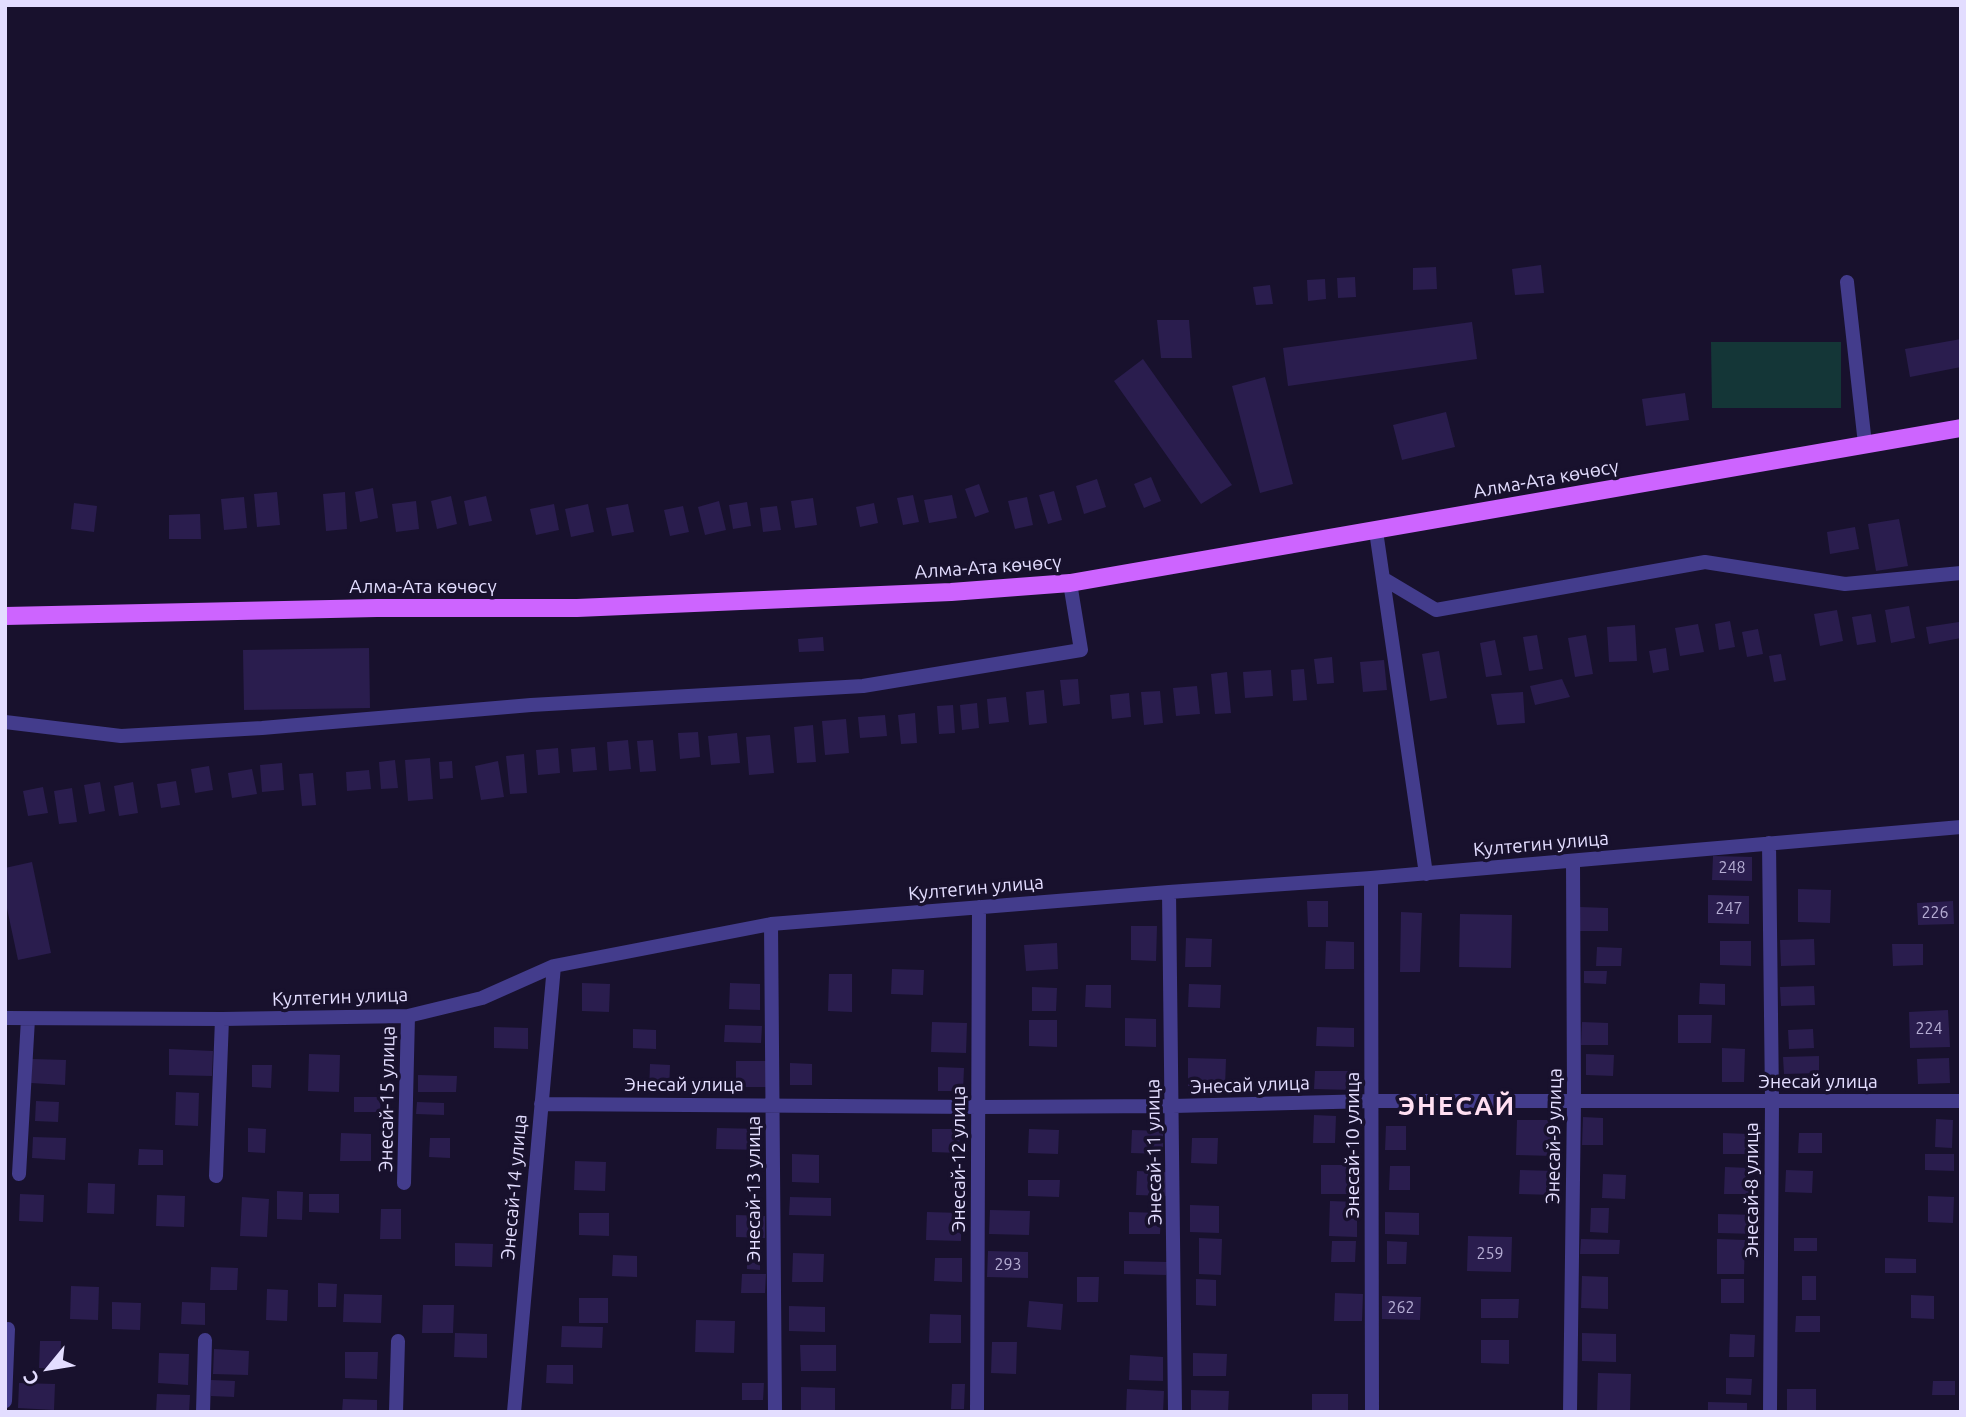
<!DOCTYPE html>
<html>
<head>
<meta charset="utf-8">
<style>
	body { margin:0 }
	#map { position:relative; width:1966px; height:1417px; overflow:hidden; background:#18112d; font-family:Ubuntu,sans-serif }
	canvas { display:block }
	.frame { position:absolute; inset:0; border:7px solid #e3ddff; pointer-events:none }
	.north { position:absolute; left:14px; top:1333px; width:70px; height:70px; -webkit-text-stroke:5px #18112d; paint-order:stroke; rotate:240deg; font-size:19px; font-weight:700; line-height:28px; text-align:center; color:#e3ddff }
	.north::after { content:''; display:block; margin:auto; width:24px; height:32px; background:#e3ddff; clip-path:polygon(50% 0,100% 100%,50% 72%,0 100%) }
</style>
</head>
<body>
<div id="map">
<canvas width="1966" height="1417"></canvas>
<div class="frame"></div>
<div class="north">С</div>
</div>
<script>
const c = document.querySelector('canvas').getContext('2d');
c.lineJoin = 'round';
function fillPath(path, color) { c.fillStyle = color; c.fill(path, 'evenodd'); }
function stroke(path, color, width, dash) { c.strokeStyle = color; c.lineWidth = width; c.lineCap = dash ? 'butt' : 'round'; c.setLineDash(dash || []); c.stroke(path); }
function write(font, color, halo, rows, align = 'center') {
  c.font = font + ' Ubuntu,sans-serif'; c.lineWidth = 7; c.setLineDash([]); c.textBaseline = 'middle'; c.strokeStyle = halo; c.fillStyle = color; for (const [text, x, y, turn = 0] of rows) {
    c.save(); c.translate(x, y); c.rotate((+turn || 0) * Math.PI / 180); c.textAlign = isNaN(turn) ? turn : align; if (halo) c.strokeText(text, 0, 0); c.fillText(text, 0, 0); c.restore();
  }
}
fillPath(new Path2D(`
	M1711 342H1841V408H1712Z`), '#143637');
fillPath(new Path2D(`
	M1541 265 1544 293 1515 295 1512 269Z
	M1436 267 1437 289 1413 290V268Z
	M1355 277 1356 297 1338 298 1337 278Z
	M1325 279 1326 299 1308 301 1307 280Z
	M1270 285 1273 304 1256 305 1253 287Z
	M1157 320H1189L1192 358H1161Z
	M1472 322 1477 359 1288 386 1283 348Z
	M1961 339V367L1910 377 1905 349Z
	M1143 359 1232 485 1201 504 1114 381Z
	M1265 377 1293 484 1260 493 1232 386Z
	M1685 393 1689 420 1646 426 1642 399Z
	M1446 412 1455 447 1402 460 1393 425Z
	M1151 477 1161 501 1144 508 1134 484Z
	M1097 479 1106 507 1084 514 1076 486Z
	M979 484 989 512 975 517 965 489Z
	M373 488 378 518 360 522 355 492Z
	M1054 491 1062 520 1048 524 1039 495Z
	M277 492 280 525 257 527 254 494Z
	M345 492 347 529 326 531 323 494Z
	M913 495 919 522 903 525 897 498Z
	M952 495 957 518 929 523 924 500Z
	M451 496 457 524 437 529 431 501Z
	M486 496 492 521 469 526 464 501Z
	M244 497 247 528 224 530 221 499Z
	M1027 497 1033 525 1015 529 1008 501Z
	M813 498 817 525 795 528 791 501Z
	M416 501 419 529 396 532 392 504Z
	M719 501 726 530 705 535 698 507Z
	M747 502 751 526 733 529 729 505Z
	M74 503 97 506 94 532 71 529Z
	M874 503 878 523 860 527 856 507Z
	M554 504 559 530 536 535 530 509Z
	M588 504 594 532 571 537 565 509Z
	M628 504 634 532 612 536 606 508Z
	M683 506 689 532 670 536 664 510Z
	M777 506 781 530 763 532 760 508Z
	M200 514 201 539H169V515Z
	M1899 519 1908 566 1876 571 1868 524Z
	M1855 527 1859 549 1830 554 1827 532Z
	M1909 606 1915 638 1891 643 1885 610Z
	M1837 610 1843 641 1820 646 1814 614Z
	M1871 614 1876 642 1857 645 1852 617Z
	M1730 621 1735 647 1719 650 1715 624Z
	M1959 622 1961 638 1929 644 1926 627Z
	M1698 624 1704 652 1680 656 1675 628Z
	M1635 625 1637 661 1609 662 1607 627Z
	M1758 629 1763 654 1747 657 1742 632Z
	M1537 635 1543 669 1529 671 1523 637Z
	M1586 635 1593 674 1575 677 1568 638Z
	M823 637 824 651 799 652 798 639Z
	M1495 640 1502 675 1486 677 1480 643Z
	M369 648 370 708 244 710 243 650Z
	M1666 648 1669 670 1653 673 1649 651Z
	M1439 651 1447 698 1430 701 1422 654Z
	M1781 654 1786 680 1774 682 1769 656Z
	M1332 657 1334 683 1317 684 1314 659Z
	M1384 660 1387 690 1363 692 1360 662Z
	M1304 669 1307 700 1293 701 1291 670Z
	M1271 670 1273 696 1245 698 1243 672Z
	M1227 672 1231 713 1215 714 1211 674Z
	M1078 679 1080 704 1063 706 1060 680Z
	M1562 679 1570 697 1535 705 1530 686Z
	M1197 686 1200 714 1176 716 1173 688Z
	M1044 690 1047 723 1029 725 1026 692Z
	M1160 691 1163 723 1144 725 1141 692Z
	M1523 692 1525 723 1497 725 1491 694Z
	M1129 693 1131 717 1112 719 1110 695Z
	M1006 697 1009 722 989 724 987 699Z
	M977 703 979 728 962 730 960 705Z
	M953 705 955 733 939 734 937 706Z
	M915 713 917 743 901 744 898 715Z
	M885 715 887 736 860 738 858 717Z
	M846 719 849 753 825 755 822 721Z
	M813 725 816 762 797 763 794 727Z
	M698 732 700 757 680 759 678 733Z
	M737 733 740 763 711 765 708 736Z
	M770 735 774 773 749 775 746 737Z
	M628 740 631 769 609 771 607 742Z
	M653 740 656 771 640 772 637 741Z
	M595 747 597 770 573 772 571 749Z
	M558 748 560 773 538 775 536 750Z
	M524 754 527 793 510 794 506 756Z
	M430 758 433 799 408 801 405 760Z
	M395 760 398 788 381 789 379 762Z
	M452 761 453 778 440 779 439 762Z
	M498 761 504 797 481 800 475 766Z
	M282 763 284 790 262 792 260 765Z
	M209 766 213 790 195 793 191 769Z
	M252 769 257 794 232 798 228 773Z
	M369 770 371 789 347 791 346 772Z
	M313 773 316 805 302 806 299 774Z
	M176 781 180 805 161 808 157 784Z
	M100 782 105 811 89 814 84 785Z
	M133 782 138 813 119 816 114 786Z
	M43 787 48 813 28 816 23 791Z
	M72 788 77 822 59 824 54 791Z
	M1713 856 1752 857V881L1712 880Z
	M32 862 51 953 18 960 5 899V868Z
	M1798 889 1831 890 1830 923 1798 922Z
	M1708 895 1749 896V924L1708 923Z
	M1307 901H1328V927H1308Z
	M1953 901 1954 924 1918 925 1917 903Z
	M1580 907 1608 908V931H1580Z
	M1401 912 1422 913 1420 972H1400Z
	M1460 914 1512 915 1511 968 1459 967Z
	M1131 926H1157L1156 961 1131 960Z
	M1186 938 1212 939 1211 967H1185Z
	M1814 939 1815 965 1781 966 1780 940Z
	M1326 941 1354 942V969H1325Z
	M1720 941H1751V966L1720 965Z
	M1057 943 1058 969 1026 971 1024 945Z
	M1892 944H1923V965L1893 966Z
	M1597 947 1622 948 1621 966H1596Z
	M892 969 924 970 923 995 891 994Z
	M1584 971H1607L1606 984 1584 983Z
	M829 974H852V1012L828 1011Z
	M582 983 610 984 609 1012 582 1011Z
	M730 983 760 984V1010L729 1009Z
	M1700 983 1725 984V1005L1699 1004Z
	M1189 984 1221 985 1220 1008 1188 1007Z
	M1086 985H1111V1008L1085 1007Z
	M1814 986 1815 1005 1781 1006 1780 987Z
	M1032 987 1057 988 1056 1011H1032Z
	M1948 1010 1950 1047 1910 1048 1909 1012Z
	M1678 1015H1712L1711 1043H1678Z
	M1125 1018 1156 1019V1047L1125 1046Z
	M1029 1020H1057V1047L1029 1046Z
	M932 1022 967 1023 966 1053 931 1052Z
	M1582 1022 1608 1023V1045H1581Z
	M725 1025 762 1026 761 1043 724 1042Z
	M494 1027 528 1028V1049L494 1048Z
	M1317 1027 1354 1028V1047L1316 1046Z
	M633 1029 656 1030V1049L633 1048Z
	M1813 1029 1814 1048 1789 1049 1788 1030Z
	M1722 1048 1745 1049 1744 1082H1722Z
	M169 1049 213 1051 212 1076 169 1075Z
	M309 1054 340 1055 339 1092 308 1091Z
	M1586 1054 1614 1055 1613 1076 1586 1075Z
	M1819 1056V1073L1784 1074 1783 1057Z
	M1188 1058 1226 1059 1225 1087 1188 1086Z
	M1949 1058 1950 1083 1918 1084 1917 1059Z
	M32 1059 66 1060 65 1085 31 1083Z
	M736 1061H767V1087H736Z
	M790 1063 812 1064V1085H790Z
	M650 1064 670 1065 669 1092H649Z
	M252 1065H272L271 1088 252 1087Z
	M938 1067 964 1068 963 1091H938Z
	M1315 1071H1354V1090L1314 1089Z
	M418 1075 457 1076 456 1092H418Z
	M176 1092 199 1093 198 1126 175 1125Z
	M354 1097H381L380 1112H354Z
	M36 1101 59 1102 58 1122 35 1121Z
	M417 1102 444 1103V1115L416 1114Z
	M1314 1115 1336 1116 1335 1143H1313Z
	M1583 1117 1603 1118V1145H1582Z
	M1936 1119 1953 1120 1952 1148 1935 1147Z
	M1517 1120H1554V1156L1516 1155Z
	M1386 1126H1406V1150H1385Z
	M248 1128 266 1129 265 1153 248 1152Z
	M717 1128 762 1129 761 1150 716 1149Z
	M932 1129H960L959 1153 932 1152Z
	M1029 1129 1059 1130 1058 1154 1028 1153Z
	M1132 1130 1163 1131V1154L1131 1153Z
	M341 1133 371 1134V1161H340Z
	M1723 1133 1749 1134 1748 1154H1723Z
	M1799 1133H1822V1153H1798Z
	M33 1137 66 1138 65 1160 32 1158Z
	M430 1138H450V1158L429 1157Z
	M1192 1138H1218L1217 1164 1191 1163Z
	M139 1149 163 1150V1165H138Z
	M792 1154 819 1155V1183L792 1182Z
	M1925 1154H1954V1171L1925 1170Z
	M575 1161 606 1162 605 1191 574 1190Z
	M1321 1165H1356V1194H1321Z
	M1390 1166H1410V1190H1389Z
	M1725 1167 1750 1168V1194H1724Z
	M1520 1170 1556 1171 1555 1195 1519 1194Z
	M1786 1170 1813 1171 1812 1193 1785 1192Z
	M1137 1171 1166 1172V1196L1136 1195Z
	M1603 1174 1626 1175 1625 1199 1602 1198Z
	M1028 1180H1060L1059 1197 1028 1196Z
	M88 1183 115 1184 114 1214 87 1213Z
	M277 1191 303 1192 302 1220 277 1219Z
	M20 1194 44 1195 43 1222 19 1221Z
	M309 1194H339V1213L309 1212Z
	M157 1195 185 1196 184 1227 156 1226Z
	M1928 1196 1954 1197 1953 1223 1928 1222Z
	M242 1197 269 1199 267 1237 240 1236Z
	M790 1197 831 1198V1216L789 1215Z
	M1330 1201 1357 1202V1237L1329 1236Z
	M1190 1205 1219 1206V1233L1190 1232Z
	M1591 1208H1609L1608 1233 1590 1232Z
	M381 1209H401V1239H380Z
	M990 1210 1030 1211 1029 1235 989 1234Z
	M927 1212 961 1213V1241L926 1240Z
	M1129 1212 1161 1213 1160 1234H1129Z
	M1385 1212 1419 1213V1235L1385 1234Z
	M579 1213H609V1236L579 1235Z
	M1718 1214 1757 1215 1756 1234 1718 1233Z
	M736 1215 765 1216V1238L736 1237Z
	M1468 1236 1512 1237 1511 1272 1467 1271Z
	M1199 1238 1222 1239 1221 1275 1199 1274Z
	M1794 1238H1817V1251H1794Z
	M1581 1239 1620 1240 1619 1254H1580Z
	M1717 1239 1745 1240 1744 1274H1717Z
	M1332 1241H1356L1355 1262H1331Z
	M1387 1241 1407 1242 1406 1264H1387Z
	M455 1243 493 1244 492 1267 455 1266Z
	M747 1246 760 1247V1270L747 1269Z
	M988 1251 1028 1252V1278L987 1277Z
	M793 1253 824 1254 823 1282H792Z
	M613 1255 637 1256V1277L612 1276Z
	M935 1258H962V1282L934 1281Z
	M1885 1258 1916 1259V1273H1885Z
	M1124 1261 1167 1262 1166 1275 1124 1274Z
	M211 1267 238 1268 237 1290H210Z
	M742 1274H766L765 1293H741Z
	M1582 1276 1608 1277V1309L1581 1308Z
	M1802 1276H1816V1300H1802Z
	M1077 1277H1099L1098 1302H1077Z
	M1196 1279 1216 1280V1306L1196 1305Z
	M1721 1279H1744V1303H1721Z
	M318 1283 337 1284 336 1307H318Z
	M71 1286 99 1287 98 1320 70 1319Z
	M267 1289 288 1290 287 1321 266 1320Z
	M1335 1293 1363 1294 1362 1321H1334Z
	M344 1294 382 1295 381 1323 343 1322Z
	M1911 1295 1934 1296V1319L1911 1318Z
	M1382 1296 1421 1297 1420 1320 1382 1319Z
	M579 1298H608V1323H579Z
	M1481 1299H1519L1518 1318H1481Z
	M1029 1301 1063 1304 1061 1330 1027 1327Z
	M112 1302 141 1303 140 1330 112 1329Z
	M182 1302 205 1303V1325L181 1324Z
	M423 1305H454L453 1333H422Z
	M789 1306 825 1307V1332L789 1331Z
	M930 1314 961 1315V1343H929Z
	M1796 1316H1820V1332H1795Z
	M696 1320 735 1321 734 1353 695 1352Z
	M562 1326 603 1327 602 1348 561 1347Z
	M455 1333 487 1334V1358L454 1357Z
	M1582 1333 1616 1334V1362L1582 1361Z
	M1730 1334 1755 1335 1754 1357H1729Z
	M1481 1340H1509V1364L1481 1363Z
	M40 1341H61L60 1369 39 1368Z
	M992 1342H1017L1016 1374 991 1373Z
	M800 1345H836V1371H801Z
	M214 1349 249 1351 248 1375 213 1374Z
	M345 1352H378L377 1379 345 1378Z
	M159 1353 189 1354 188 1385 158 1383Z
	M1193 1353 1227 1354 1226 1376H1193Z
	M1130 1355 1163 1357V1381L1129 1380Z
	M547 1365H573V1384L546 1383Z
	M1598 1373 1631 1374 1630 1412H1597Z
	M1726 1378 1752 1379 1751 1395 1726 1394Z
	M211 1380 235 1381 234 1397 211 1396Z
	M1933 1381H1955V1395H1932Z
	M19 1383 55 1384 54 1410 18 1408Z
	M742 1383H764L763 1400H742Z
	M952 1384H965L964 1409H951Z
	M801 1387 835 1388V1412H801Z
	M1127 1389 1164 1391 1163 1412H1126Z
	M1787 1389H1816V1412H1787Z
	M1191 1390 1229 1391 1228 1412H1191Z
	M157 1394 190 1395 189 1412H156Z
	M1312 1394H1348V1412H1312Z
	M343 1399 377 1400V1412H342Z
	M1708 1402 1747 1403V1412H1708Z`), '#2a1d4e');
stroke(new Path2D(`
	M1847 282 1865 444
	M1376 531 1426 874
	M1384 579 1436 610 1705 562 1845 584 1961 573
	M5 722 121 736 262 728 531 705 863 686 1081 650 1070 583
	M1769 843 1772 1101 1770 1412
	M1371 878 1372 1412
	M1169 892 1175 1412
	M771 924 775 1412
	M5 1018 222 1019 408 1016 482 998 554 966 771 924 1169 892 1371 878 1961 827
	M541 1104 979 1107 1173 1106 1372 1101H1961
	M19 1174 28 1019
	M216 1176 222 1019
	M404 1183 408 1016
	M5 1401 8 1329
	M203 1412 205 1340
	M396 1412 398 1341
	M514 1412 554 966
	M977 1412 979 907
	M1570 1412 1574 1101 1573 861`), '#433c8c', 14);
stroke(new Path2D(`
	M5 616 377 608H577L951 592 1070 583 1961 428`), '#cd64ff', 18);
write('16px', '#b5add3', null, [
	["248",1732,868],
	["247",1729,909],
	["226",1935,913],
	["224",1929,1029],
	["259",1490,1254],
	["293",1008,1265],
	["262",1401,1308]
]);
write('19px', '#e3ddff', '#18112d', [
	["Алма-Ата көчөсү",1546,479,-10],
	["Алма-Ата көчөсү",988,567,-4],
	["Алма-Ата көчөсү",423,587],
	["Култегин улица",1541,844,-5],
	["Култегин улица",976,888,-5],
	["Култегин улица",340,997,-2],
	["Энесай улица",1818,1082],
	["Энесай улица",684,1085],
	["Энесай улица",1250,1085,-2],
	["Энесай-15 улица",387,1099,-89],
	["Энесай-9 улица",1554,1136,-89],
	["Энесай-10 улица",1353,1145,-90],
	["Энесай-11 улица",1154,1152,-91],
	["Энесай-12 улица",959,1159,-90],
	["Энесай-14 улица",514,1187,-85],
	["Энесай-13 улица",754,1189,-90],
	["Энесай-8 улица",1752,1190,-90]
]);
c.letterSpacing = '2px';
write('bold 26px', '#ffdff2', '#18112d', [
	["ЭНЕСАЙ",1457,1106]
]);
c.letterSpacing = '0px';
</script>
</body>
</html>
